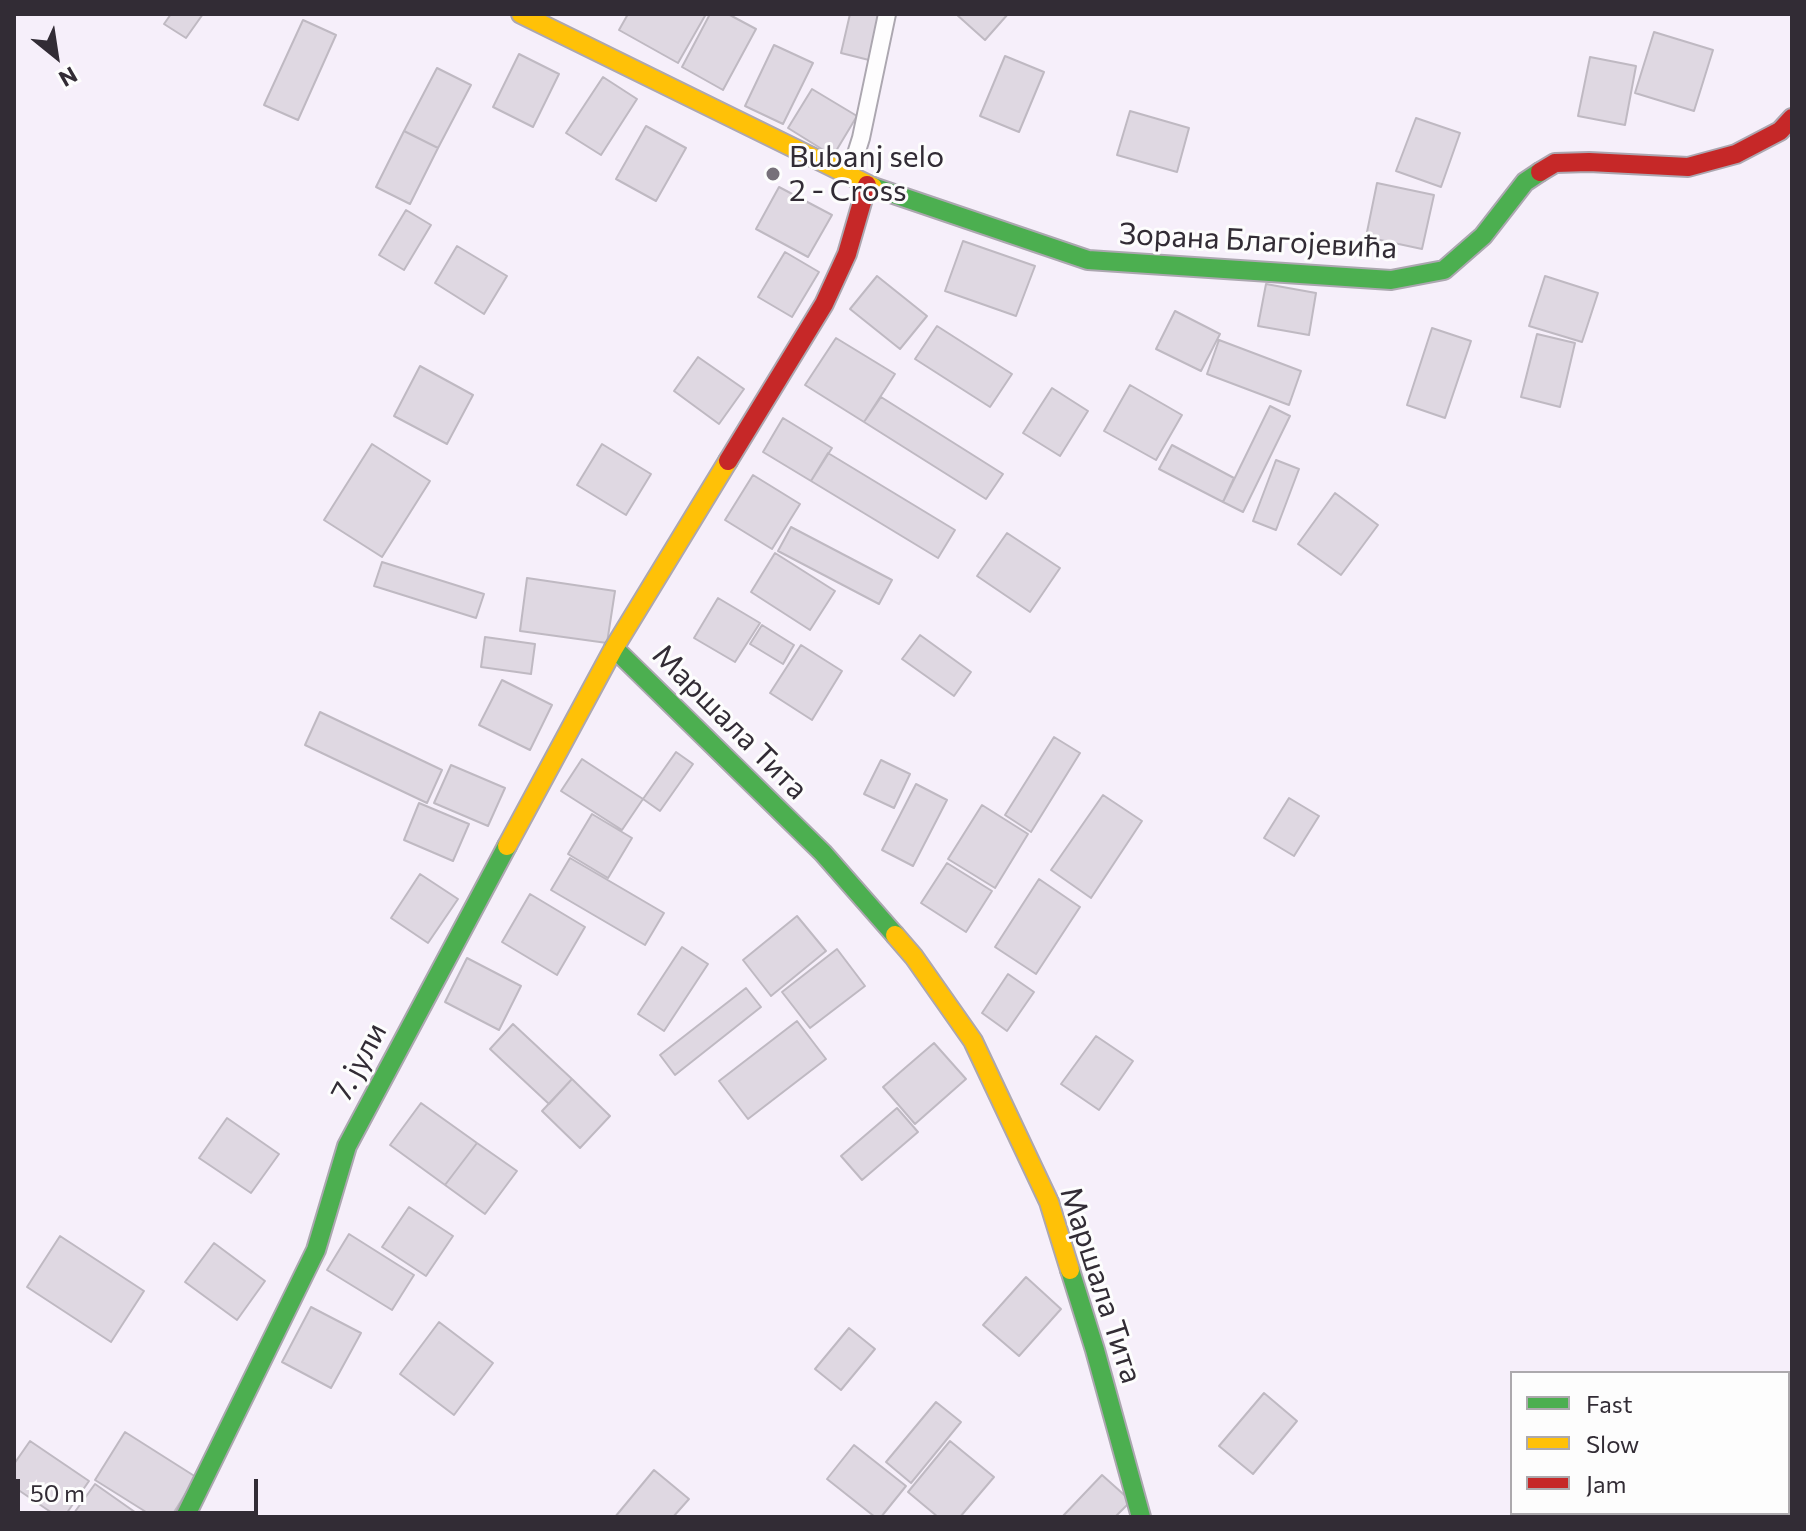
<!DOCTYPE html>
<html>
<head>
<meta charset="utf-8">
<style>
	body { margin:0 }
	#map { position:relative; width:1806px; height:1531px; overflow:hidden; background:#f6effa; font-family:Commissioner,sans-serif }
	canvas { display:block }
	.frame { position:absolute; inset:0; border:16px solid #322c35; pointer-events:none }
	.legend { position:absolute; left:1510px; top:1371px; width:280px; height:144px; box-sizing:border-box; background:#fdfdfd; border:2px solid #aca9ad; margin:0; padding:10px 14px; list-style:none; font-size:24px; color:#322c35 }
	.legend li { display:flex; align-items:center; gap:16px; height:40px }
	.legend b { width:40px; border:2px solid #aca9ad }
	.north { position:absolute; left:16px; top:16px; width:80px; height:80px; -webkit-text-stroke:6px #fdfdfd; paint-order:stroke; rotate:150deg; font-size:22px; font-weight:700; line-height:32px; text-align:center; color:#322c35 }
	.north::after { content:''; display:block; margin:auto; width:28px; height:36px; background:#322c35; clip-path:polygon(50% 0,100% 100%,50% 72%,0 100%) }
	.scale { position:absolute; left:16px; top:1479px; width:242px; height:36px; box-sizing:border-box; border:4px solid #322c35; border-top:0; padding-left:10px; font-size:24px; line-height:28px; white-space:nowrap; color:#322c35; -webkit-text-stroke:6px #fdfdfd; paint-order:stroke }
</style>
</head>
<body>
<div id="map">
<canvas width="1806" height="1531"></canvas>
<div class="frame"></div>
<ul class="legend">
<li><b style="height:10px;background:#4caf50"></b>Fast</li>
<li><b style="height:10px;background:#ffc107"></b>Slow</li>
<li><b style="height:10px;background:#c62828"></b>Jam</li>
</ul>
<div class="north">N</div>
<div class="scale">50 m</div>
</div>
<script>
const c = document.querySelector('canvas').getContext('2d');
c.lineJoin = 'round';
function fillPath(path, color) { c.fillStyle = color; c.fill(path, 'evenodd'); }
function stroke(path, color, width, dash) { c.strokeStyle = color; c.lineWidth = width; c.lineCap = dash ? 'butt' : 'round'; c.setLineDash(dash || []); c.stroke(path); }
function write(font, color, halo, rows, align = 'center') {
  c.font = font + ' Commissioner,sans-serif'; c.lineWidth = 6; c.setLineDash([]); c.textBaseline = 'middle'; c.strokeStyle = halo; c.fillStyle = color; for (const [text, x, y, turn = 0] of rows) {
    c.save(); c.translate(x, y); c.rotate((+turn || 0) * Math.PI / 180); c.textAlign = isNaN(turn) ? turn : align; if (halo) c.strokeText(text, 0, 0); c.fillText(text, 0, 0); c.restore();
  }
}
const building = new Path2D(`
	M171 14H203L186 38 164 24Z
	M628 14H706L678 63 619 30Z
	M710 14H728L756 29 723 90 682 67Z
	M850 14H880L869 60 841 53Z
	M956 14H1008L985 40Z
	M303 20 336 35 298 120 264 105Z
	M1654 32 1713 50 1694 111 1635 93Z
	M774 45 813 63 783 124 745 106Z
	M519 54 559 74 533 127 493 107Z
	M1005 56 1044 72 1019 132 980 116Z
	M1590 57 1636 66 1625 125 1578 116Z
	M437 68 471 85 438 148 404 131Z
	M603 77 637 99 601 155 566 133Z
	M812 89 857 116 833 156 788 128Z
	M1130 111 1189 128 1177 172 1117 155Z
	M1416 118 1460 133 1441 187 1396 171Z
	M646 126 686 148 656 201 616 179Z
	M404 131 438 148 410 204 376 187Z
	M1377 183 1434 195 1422 249 1366 237Z
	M779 187 832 215 808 257 756 229Z
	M406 210 431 225 404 270 379 255Z
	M963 241 1035 266 1016 316 945 291Z
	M457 246 507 276 484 314 435 283Z
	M785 252 819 272 792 317 758 297Z
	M877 276 927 316 900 349 850 309Z
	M1545 276 1598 293 1582 342 1529 326Z
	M1266 284 1316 293 1309 335 1258 326Z
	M1175 311 1220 334 1201 371 1156 349Z
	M937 326 1012 374 990 407 915 359Z
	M1432 328 1471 341 1445 418 1407 405Z
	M1537 334 1575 343 1560 407 1521 397Z
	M836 338 895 374 864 422 805 385Z
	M1219 340 1301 371 1289 405 1207 374Z
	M698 357 744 389 719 424 674 391Z
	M420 366 473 395 447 444 394 416Z
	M1130 385 1182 415 1156 460 1104 431Z
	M1052 388 1088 411 1060 456 1023 433Z
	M881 397 1003 474 986 499 864 422Z
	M1270 406 1290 416 1243 512 1223 502Z
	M783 418 832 448 811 481 763 452Z
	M372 444 430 481 382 557 324 520Z
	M602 444 651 474 626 515 577 485Z
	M1172 445 1234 478 1223 502 1159 469Z
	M828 453 955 530 938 558 811 481Z
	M1276 460 1299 469 1276 530 1253 521Z
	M753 475 800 504 772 549 725 520Z
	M1335 493 1378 525 1341 575 1298 544Z
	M791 527 892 580 879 604 778 551Z
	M1007 533 1060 568 1030 612 977 576Z
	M775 553 835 591 810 630 751 592Z
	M382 562 484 594 476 618 374 586Z
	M527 578 615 591 607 643 520 631Z
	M718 598 760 623 735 662 694 638Z
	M762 625 794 645 783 664 750 644Z
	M920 635 971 672 954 696 902 659Z
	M485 637 535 644 531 674 481 667Z
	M801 645 842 671 812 720 770 693Z
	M502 680 552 705 530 750 479 725Z
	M320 712 442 770 427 803 305 745Z
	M1054 737 1080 753 1031 832 1005 815Z
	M676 752 693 764 660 811 643 799Z
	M582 759 643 799 622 830 561 791Z
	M881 760 910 774 894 808 864 794Z
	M451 765 505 788 488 826 434 803Z
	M916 784 947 800 913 866 882 850Z
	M1103 795 1142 821 1091 898 1051 870Z
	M1289 798 1319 816 1294 856 1264 838Z
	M419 803 469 824 453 861 404 840Z
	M982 805 1028 834 995 888 948 859Z
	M592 814 632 838 608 878 568 854Z
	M570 858 664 913 645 945 551 890Z
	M947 863 992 891 966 932 921 903Z
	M420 874 458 899 428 943 391 918Z
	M1039 879 1080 907 1036 974 995 947Z
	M530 894 585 927 557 975 502 942Z
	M797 916 826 951 771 996 743 960Z
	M682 947 708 964 664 1031 638 1014Z
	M837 949 865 986 810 1028 782 992Z
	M467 958 521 986 499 1030 445 1002Z
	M1008 974 1034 992 1007 1031 982 1013Z
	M746 988 761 1007 675 1075 660 1055Z
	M797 1021 826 1059 748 1119 719 1081Z
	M513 1024 572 1079 549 1104 490 1049Z
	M1096 1036 1133 1061 1099 1110 1061 1084Z
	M934 1043 966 1079 915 1124 883 1087Z
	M572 1079 610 1116 580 1148 542 1111Z
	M421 1103 477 1143 445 1185 390 1145Z
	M897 1108 918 1132 862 1180 841 1156Z
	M227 1118 279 1154 251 1193 199 1158Z
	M477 1143 517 1171 485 1214 445 1185Z
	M409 1207 453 1236 426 1276 382 1247Z
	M349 1234 414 1275 392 1310 327 1270Z
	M60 1236 144 1291 111 1342 27 1287Z
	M214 1243 265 1281 237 1320 185 1282Z
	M1026 1277 1061 1309 1019 1356 983 1325Z
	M311 1307 361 1333 331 1388 282 1362Z
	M439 1322 493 1363 454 1415 400 1374Z
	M849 1328 875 1349 841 1390 815 1369Z
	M1264 1393 1297 1421 1253 1474 1219 1446Z
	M936 1402 961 1422 911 1483 886 1462Z
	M125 1432 196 1477 171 1517H154L95 1480Z
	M30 1441 89 1481 64 1517H58L14 1487V1464Z
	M950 1441 994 1477 960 1517H938L908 1492Z
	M854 1445 906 1486 881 1517H875L827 1479Z
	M654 1470 689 1499 673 1517H615Z
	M1102 1475 1131 1501 1115 1517H1062Z
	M95 1484 142 1517H79L74 1513Z`);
fillPath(building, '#dfd8e2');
stroke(building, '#bfb9c2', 2);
const lane = new Path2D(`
	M849 176 861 138 887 14`);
const fast = new Path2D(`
	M873 187 1088 260 1391 280 1444 270 1483 236 1525 182 1540 172
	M614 648 823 853 895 935
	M1070 1270 1095 1350 1141 1517
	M185 1517 316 1250 347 1146 507 846`);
const slow = new Path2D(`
	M521 14 873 187
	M507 846 614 648 728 461
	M895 935 914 957 973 1041 1049 1202 1070 1270`);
const jam = new Path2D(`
	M1540 172 1555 163 1589 162 1688 167 1736 154 1780 131 1792 118
	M728 461 824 304 847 254 867 185`);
stroke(lane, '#aca7b0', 20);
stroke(fast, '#aca7b0', 22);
stroke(slow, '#aca7b0', 22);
stroke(jam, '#aca7b0', 22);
stroke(lane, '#fefdfe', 16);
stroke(fast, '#4caf50', 18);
stroke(slow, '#ffc107', 18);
stroke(jam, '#c62828', 18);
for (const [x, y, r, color] of [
	[773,174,8,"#77707a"]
]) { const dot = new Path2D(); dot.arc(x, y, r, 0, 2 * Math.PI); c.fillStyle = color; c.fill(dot); stroke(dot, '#fdfdfd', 3); }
write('30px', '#322c35', '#fdfdfd', [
	["Bubanj selo",789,157],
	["2 - Cross",789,191]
], 'left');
write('30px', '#322c35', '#fdfdfd', [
	["Зорана Благојевића",1258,241,3],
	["Маршала Тита",730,722,45],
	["7. јули",359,1062,-62],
	["Маршала Тита",1101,1285,72]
]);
</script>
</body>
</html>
